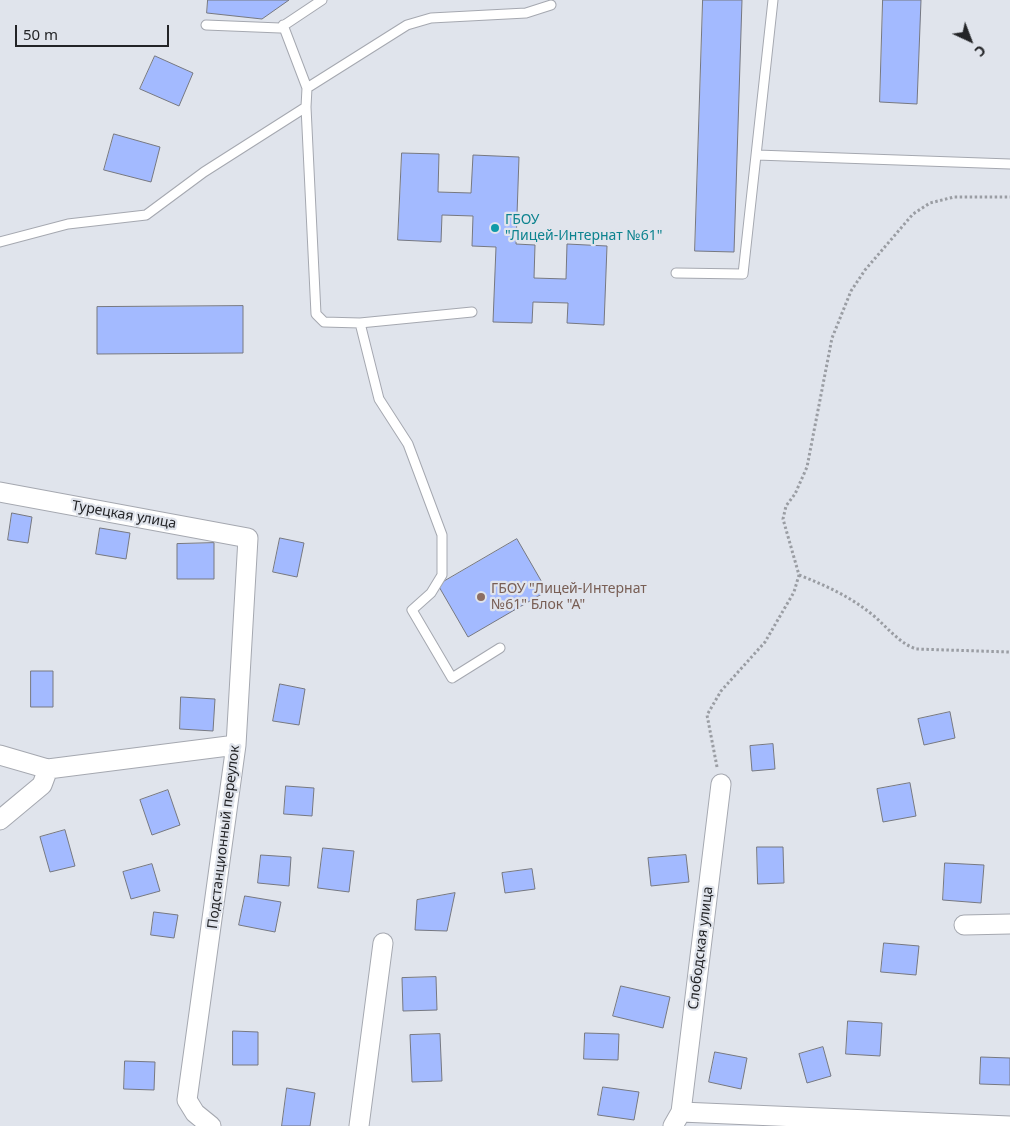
<!DOCTYPE html>
<html>
<head>
<meta charset="utf-8">
<style>
	body { margin:0 }
	#map { position:relative; width:1010px; height:1126px; overflow:hidden; background:#e0e4ec; font-family:"Noto Sans",sans-serif }
	canvas { display:block }
	.north { position:absolute; left:945px; top:15px; width:50px; height:50px; -webkit-text-stroke:4px #e0e4ec; paint-order:stroke; rotate:137deg; font-size:14px; font-weight:700; line-height:20px; text-align:center; color:#232427 }
	.north::after { content:''; display:block; margin:auto; width:18px; height:22px; background:#232427; clip-path:polygon(50% 0,100% 100%,50% 72%,0 100%) }
	.scale { position:absolute; left:15px; top:25px; width:154px; height:22px; box-sizing:border-box; border:2px solid #232427; border-top:0; padding-left:6px; font-size:15px; line-height:18px; white-space:nowrap; color:#232427; -webkit-text-stroke:4px #e0e4ec; paint-order:stroke }
</style>
</head>
<body>
<div id="map">
<canvas width="1010" height="1126"></canvas>
<div class="north">С</div>
<div class="scale">50 m</div>
</div>
<script>
const c = document.querySelector('canvas').getContext('2d');
c.lineJoin = 'round';
function fillPath(path, color) { c.fillStyle = color; c.fill(path, 'evenodd'); }
function stroke(path, color, width, dash) { c.strokeStyle = color; c.lineWidth = width; c.lineCap = dash ? 'butt' : 'round'; c.setLineDash(dash || []); c.stroke(path); }
function write(font, color, halo, rows, align = 'center') {
  c.font = font + ' "Noto Sans",sans-serif'; c.lineWidth = 4.5; c.setLineDash([]); c.textBaseline = 'middle'; c.strokeStyle = halo; c.fillStyle = color; for (const [text, x, y, turn = 0] of rows) {
    c.save(); c.translate(x, y); c.rotate((+turn || 0) * Math.PI / 180); c.textAlign = isNaN(turn) ? turn : align; if (halo) c.strokeText(text, 0, 0); c.fillText(text, 0, 0); c.restore();
  }
}
const building = new Path2D(`
	M208 0H289L262 19 207 13Z
	M703 0H742L734 252 695 251Z
	M883 0H921L917 104 880 102Z
	M155 56 193 73 179 106 140 89Z
	M114 134 160 147 151 182 104 170Z
	M402 153 439 154 438 192 471 193 473 155 519 157 516 244 535 245 534 278 566 279 567 244 607 246 604 325 567 323 568 303 533 302 532 323 493 322 496 247 472 246 473 216 442 215 441 242 398 240Z
	M243 306V353L97 354V307Z
	M12 513 32 517 28 543 8 540Z
	M100 528 130 533 126 559 96 554Z
	M280 538 304 543 297 577 273 572Z
	M517 539 547 591 468 637 438 585Z
	M214 543V579H177V544Z
	M31 671H53V707H31Z
	M280 684 305 689 299 725 273 721Z
	M181 697 215 699 213 731 180 729Z
	M950 712 955 738 924 745 918 719Z
	M773 744 775 769 752 771 750 746Z
	M910 783 916 816 883 822 877 789Z
	M286 786 314 788 312 816 284 814Z
	M168 790 180 825 152 835 140 800Z
	M65 830 75 866 50 872 40 837Z
	M757 847H783L784 883 758 884Z
	M323 848 354 851 349 892 318 888Z
	M261 855 291 857 289 886 258 883Z
	M686 855 689 882 651 886 648 858Z
	M945 863 984 865 981 903 943 900Z
	M152 864 160 891 131 899 123 872Z
	M532 869 535 889 505 893 502 873Z
	M455 893 447 931 415 930 417 900Z
	M245 896 281 902 275 932 239 925Z
	M154 912 178 915 174 938 151 935Z
	M884 943 919 946 916 975 881 972Z
	M436 977 437 1010 403 1011 402 978Z
	M621 986 670 997 663 1028 613 1016Z
	M848 1021 882 1023 880 1056 846 1054Z
	M233 1031 258 1032V1065H233Z
	M585 1033 619 1034 618 1060 584 1059Z
	M440 1034 442 1081 412 1082 410 1035Z
	M823 1047 831 1076 807 1083 799 1054Z
	M715 1052 747 1058 741 1089 709 1082Z
	M981 1057 1010 1058V1085L980 1084Z
	M125 1061 155 1062 154 1090 124 1089Z
	M603 1087 639 1092 634 1120 598 1115Z
	M287 1088 315 1093 310 1126H282Z`);
fillPath(building, '#a3baff');
stroke(building, '#767880', 1);
const lane = new Path2D(`
	M206 25 280 28 322 0
	M283 25 307 88
	M757 155 1010 164
	M0 242 68 224 146 215 204 172 306 107
	M676 273 743 274 773 0
	M472 312 360 323 379 399 408 444 442 535V575L431 593 412 610 452 678 500 648
	M360 323 324 322 316 314 306 107 307 88 407 25 431 18 526 13 551 5`);
const street = new Path2D(`
	M0 492 248 538 236 745 187 1100 195 1113 211 1126
	M0 755 48 769 236 745
	M0 820 42 785 48 769
	M964 925 1010 924
	M681 1112 1010 1126
	M359 1126 383 943
	M673 1126 681 1112 721 784`);
stroke(lane, '#a5a8b0', 11);
stroke(street, '#a5a8b0', 21);
stroke(new Path2D(`
	M799 575C827 586 851 597 874 616 888 628 899 643 916 649L1010 652
	M717 767 707 715 721 691 765 642 794 592 799 575 783 519 786 506 795 494 807 467 832 338 851 291 865 270 913 214 930 203 954 197H1010`), '#9a9da3', 3, [2.5, 2.5]);
stroke(lane, '#fff', 9);
stroke(street, '#fff', 19);
for (const [x, y, r, color] of [
	[495,228,5,"#0f9aa8"],
	[481,597,5,"#8d6e63"]
]) { const dot = new Path2D(); dot.arc(x, y, r, 0, 2 * Math.PI); c.fillStyle = color; c.fill(dot); stroke(dot, '#e0e4ec', 2); }
write('14px', '#0d838f', '#e0e4ec', [
	["ГБОУ",505,220],
	["\"Лицей-Интернат №61\"",505,236]
], 'left');
write('14px', '#232427', '#e0e4ec', [
	["Турецкая улица",124,515,10],
	["Подстанционный переулок",224,837,-83],
	["Слободская улица",701,948,-83]
]);
write('14px', '#785e54', '#e0e4ec', [
	["ГБОУ \"Лицей-Интернат",491,589],
	["№61\" Блок \"А\"",491,605]
], 'left');
</script>
</body>
</html>
